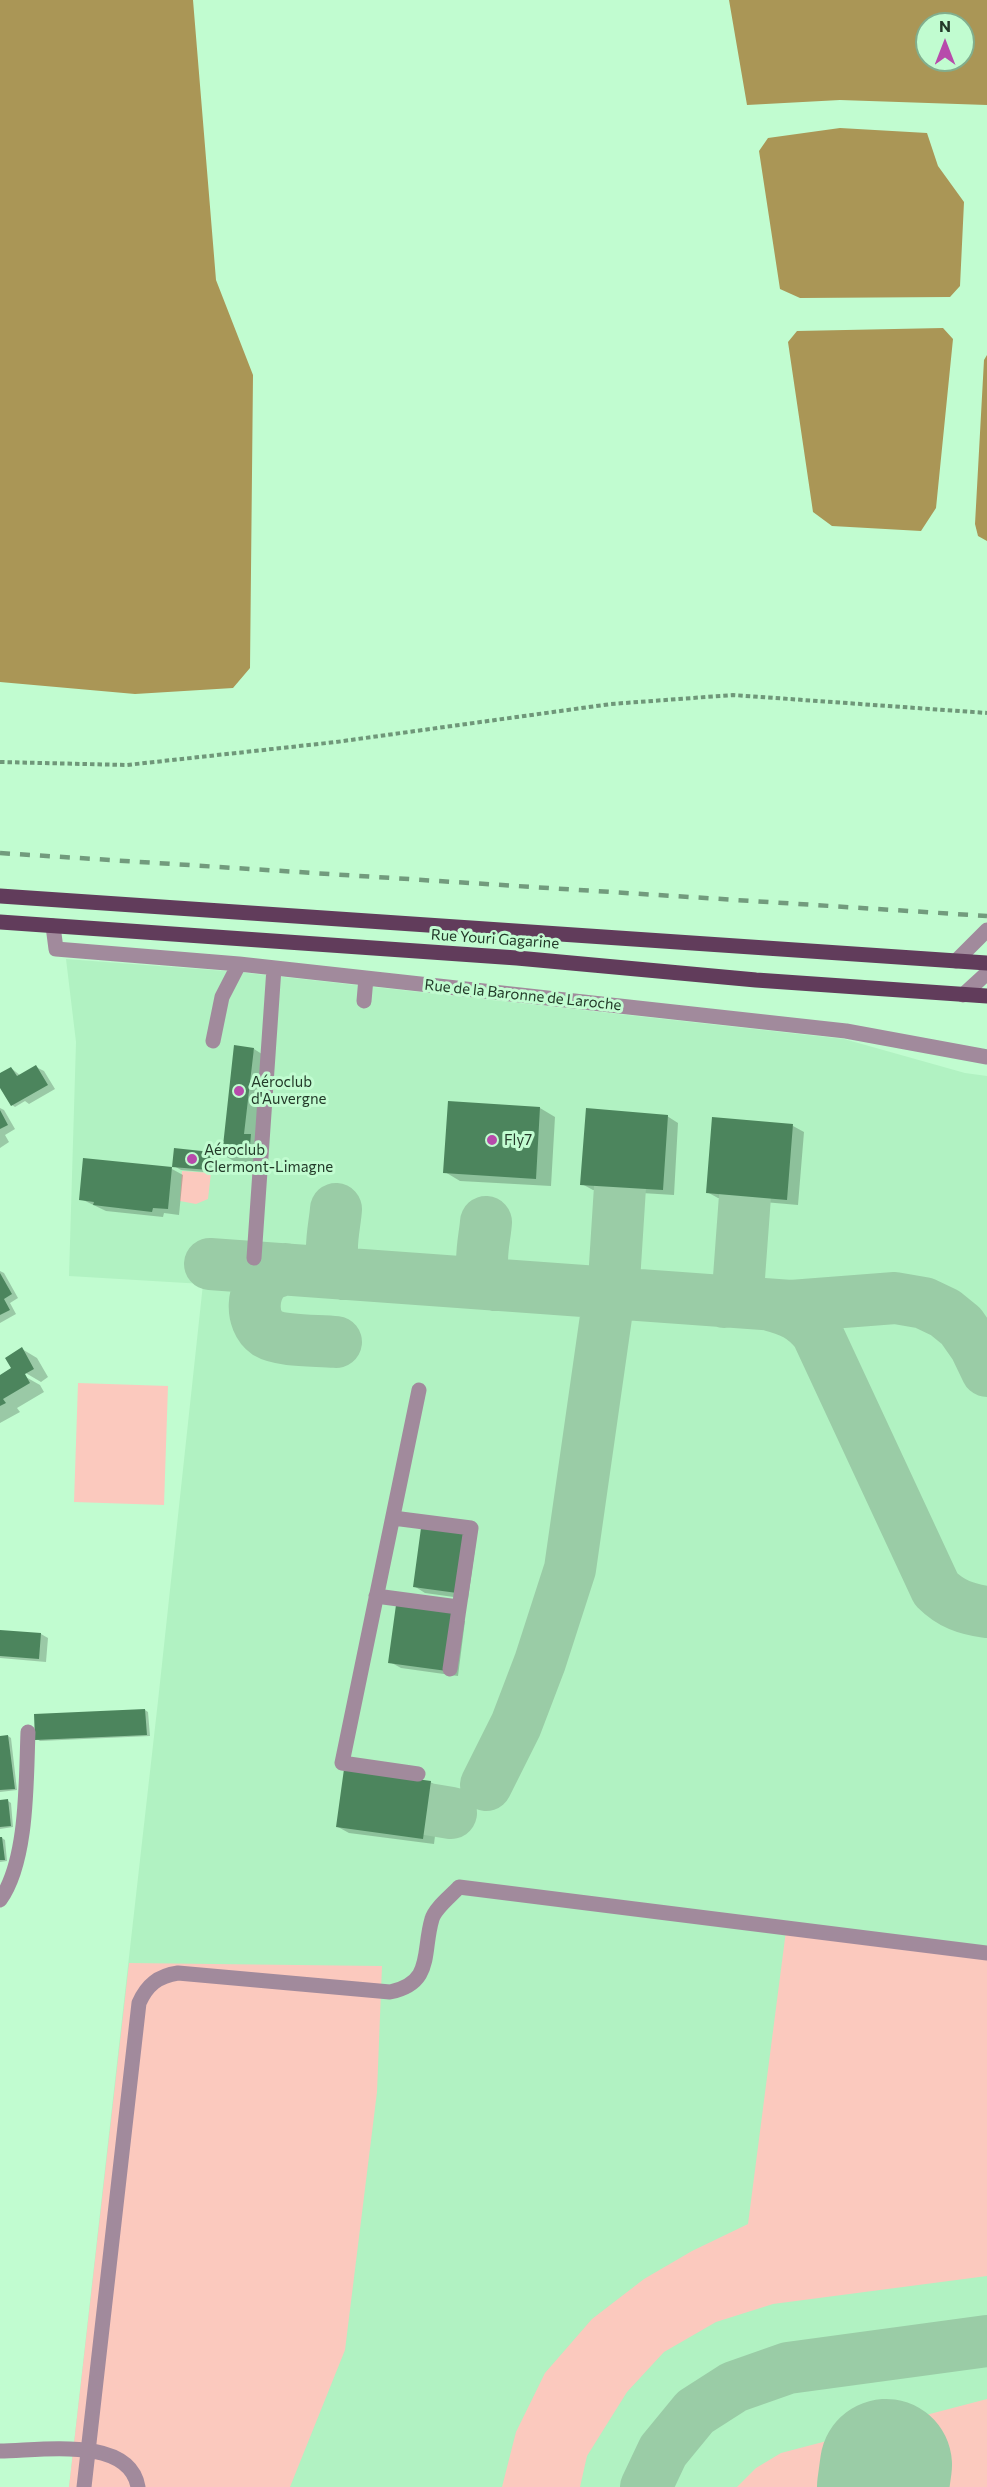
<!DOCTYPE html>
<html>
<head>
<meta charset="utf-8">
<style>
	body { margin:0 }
	#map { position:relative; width:987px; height:2487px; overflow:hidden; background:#c1fcd0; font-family:Commissioner,sans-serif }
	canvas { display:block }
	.north { position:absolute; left:915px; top:12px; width:60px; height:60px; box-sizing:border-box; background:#c1fcd0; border:2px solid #82ae8d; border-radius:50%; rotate:0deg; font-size:16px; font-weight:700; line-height:24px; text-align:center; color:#233a29 }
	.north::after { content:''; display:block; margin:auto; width:21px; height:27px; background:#b74bab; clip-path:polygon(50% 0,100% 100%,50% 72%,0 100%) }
</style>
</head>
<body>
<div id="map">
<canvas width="987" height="2487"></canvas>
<div class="north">N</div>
</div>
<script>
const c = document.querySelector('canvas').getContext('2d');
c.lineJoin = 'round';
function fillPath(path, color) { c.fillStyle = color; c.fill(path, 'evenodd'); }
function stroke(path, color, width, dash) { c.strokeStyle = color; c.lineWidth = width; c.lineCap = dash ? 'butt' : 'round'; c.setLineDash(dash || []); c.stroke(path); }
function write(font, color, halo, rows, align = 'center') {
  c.font = font + ' Commissioner,sans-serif'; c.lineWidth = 6; c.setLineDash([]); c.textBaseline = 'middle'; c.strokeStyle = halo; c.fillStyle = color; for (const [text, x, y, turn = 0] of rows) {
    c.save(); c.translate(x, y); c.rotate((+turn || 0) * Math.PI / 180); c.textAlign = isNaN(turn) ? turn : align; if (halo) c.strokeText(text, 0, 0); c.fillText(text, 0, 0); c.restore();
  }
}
fillPath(new Path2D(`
	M66 959 238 972 844 1039 965 1073 987 1076V2487H69L158 1701 203 1284 69 1276 76 1042Z`), '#b1f2c2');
fillPath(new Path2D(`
	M182 1171 211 1173 208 1199 196 1204 180 1201Z
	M78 1383 168 1386 164 1505 74 1502Z
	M787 1923 987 1947V2276L773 2304 716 2322 664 2352 627 2392 587 2456 580 2487H502L516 2432 545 2373 592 2319 644 2279 692 2251 748 2224Z
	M129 1963 382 1966 377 2092 345 2350 290 2487H69Z
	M987 2399V2487H737L756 2468 781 2453Z`), '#fbc9be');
fillPath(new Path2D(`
	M0 0H193L216 280 253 375 250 668 233 688 135 694 0 682Z
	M729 0H987V105L840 100 747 105ZM927 24H963V60H927Z
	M840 128 927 133 938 166 964 202 960 286 950 297 800 298 780 289 759 151 768 138Z
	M943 328 953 339 936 508 921 531 832 526 813 512 788 342 797 331Z
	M987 355V541L978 536 975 524 984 360Z`), '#aa9656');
fillPath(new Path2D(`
	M254 1049 265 1056 260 1163 234 1161 223 1155Z
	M36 1067 44 1071 55 1089 29 1104 25 1101 15 1107 12 1105 0 1085V1075L11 1068 21 1076Z
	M0 1108 4 1110 15 1129 5 1135 9 1142 0 1148Z
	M540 1108 555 1117 551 1186 460 1181 445 1172Z
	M667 1116 678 1123 674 1195 593 1190 582 1184Z
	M793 1126 804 1132 798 1205 718 1198 707 1192Z
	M211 1154 218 1158 216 1173 181 1170 174 1166Z
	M172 1169 183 1175 179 1215 164 1213 163 1217 106 1211 81 1199Z
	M0 1271 4 1273 18 1298 10 1303 16 1314 0 1323Z
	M22 1349 37 1358 48 1377 41 1382 24 1372V1376L40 1385 44 1392 17 1408 20 1412 0 1423V1376L13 1369Z
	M476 1541 468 1599 425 1593 414 1586Z
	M454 1614 465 1621 458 1676 401 1668 390 1662Z
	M0 1631 41 1634 48 1638 46 1662 0 1658Z
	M145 1710 148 1712 150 1736 40 1741 37 1739Z
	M8 1736 11 1738 17 1790 0 1792V1737Z
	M430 1782 441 1788 434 1844 349 1833 338 1827Z
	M8 1801 11 1803 13 1827 0 1829V1802Z
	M2 1838 5 1840 7 1861 0 1862V1839Z`), '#0003');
stroke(new Path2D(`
	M620 1187 614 1281 617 1290 628 1294
	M336 1209C335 1227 324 1264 343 1274
	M486 1222C485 1240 474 1275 494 1285
	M210 1264 791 1306 895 1298 924 1303 945 1313 961 1326 975 1346 987 1371
	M285 1269C280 1271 273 1273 268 1276 252 1289 249 1320 267 1333 282 1342 318 1340 336 1342
	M724 1302 733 1298 738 1291 745 1196
	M770 1305C790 1310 804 1316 817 1333L936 1589C951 1604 966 1609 987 1612
	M486 1785 516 1725 540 1662 570 1569 607 1310 614 1299 628 1294
	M427 1809 451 1813
	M646 2487 663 2451 695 2412 734 2387 788 2368 987 2341`), '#9acca6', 52);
stroke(new Path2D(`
	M883 2487 886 2465`), '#9acca6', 132);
fillPath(new Path2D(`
	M234 1045 254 1048 244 1134H251L249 1157 222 1155Z
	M36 1065 48 1085 11 1106 0 1088V1073L11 1067 17 1076Z
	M448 1101 540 1107 536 1179 443 1173Z
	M586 1108 668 1115 663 1190 580 1185Z
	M0 1110 8 1125 0 1129Z
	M712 1117 793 1124 787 1200 706 1193Z
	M174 1148 211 1152 209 1170 172 1167Z
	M83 1158 172 1167 168 1209 153 1208 152 1212 93 1205 94 1202 79 1200Z
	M0 1273 12 1294 4 1299 10 1310 0 1315Z
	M22 1347 34 1369 25 1374 30 1383 3 1399 6 1403 0 1406V1375L11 1368 5 1358Z
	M421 1528 465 1534 457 1593 413 1587Z
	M396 1605 455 1613 447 1671 388 1663Z
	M0 1630 41 1633 39 1659 0 1656Z
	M145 1709 147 1735 35 1740 34 1714Z
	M8 1735 15 1789 0 1790V1736Z
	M344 1769 431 1781 423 1839 336 1827Z
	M8 1799 11 1826 0 1827V1800Z
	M0 1837H2L5 1860H0Z`), '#4c855d');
stroke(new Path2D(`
	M0 762 127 765 336 742 611 704 733 695 987 713`), '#6f9779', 4, [4.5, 3]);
stroke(new Path2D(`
	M53 926 56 949 239 964 846 1031 987 1057
	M956 961 987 930
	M963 995 987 973
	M364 1001 366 978
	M213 1041 222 997 239 964
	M254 1258 274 968
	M393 1518 471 1528 450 1669
	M376 1596 458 1607
	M418 1774 342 1763 419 1390
	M0 1900C28 1861 26 1780 28 1732
	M0 2451C39 2451 129 2435 138 2487
	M84 2487 139 2003C147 1985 158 1976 178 1973L390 1992C434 1983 422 1952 432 1919 435 1908 451 1896 459 1887L987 1953`), '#a18a9c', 15);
stroke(new Path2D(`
	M0 896 987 963
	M0 922 517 958 756 980 987 996`), '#613c5b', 15);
stroke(new Path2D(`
	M0 853 987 916`), '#729b7d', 4.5, [10, 10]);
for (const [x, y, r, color] of [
	[239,1091,6,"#b74bab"],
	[492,1140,6,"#b74bab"],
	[192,1159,6,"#b74bab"]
]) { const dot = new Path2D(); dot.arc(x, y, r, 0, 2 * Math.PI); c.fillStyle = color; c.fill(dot); stroke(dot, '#c1fcd0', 2); }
write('15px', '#233a29', '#c1fcd0', [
	["Rue Youri Gagarine",495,939,4],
	["Rue de la Baronne de Laroche",523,995,6]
]);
write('15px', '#233a29', '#c1fcd0', [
	["Aéroclub",251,1082],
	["d'Auvergne",251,1099],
	["Fly7",504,1140],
	["Aéroclub",204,1150],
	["Clermont-Limagne",204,1167]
], 'left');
</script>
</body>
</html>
